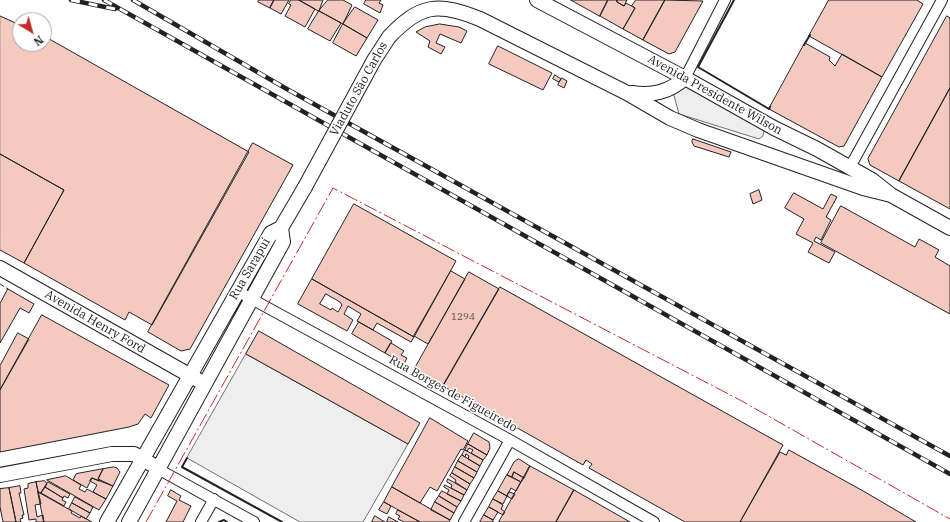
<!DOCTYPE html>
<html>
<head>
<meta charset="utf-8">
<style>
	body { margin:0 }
	#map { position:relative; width:950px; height:522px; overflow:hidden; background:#fff; font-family:"IBM Plex Serif",serif }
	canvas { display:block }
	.north { position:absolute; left:12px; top:12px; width:40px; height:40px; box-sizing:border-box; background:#fff; border:1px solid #a7a7a7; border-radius:50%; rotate:143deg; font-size:11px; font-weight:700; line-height:16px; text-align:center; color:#222 }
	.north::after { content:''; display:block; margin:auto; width:14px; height:18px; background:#c62828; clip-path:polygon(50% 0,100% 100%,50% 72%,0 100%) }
</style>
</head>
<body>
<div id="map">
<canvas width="950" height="522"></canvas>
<div class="north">N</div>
</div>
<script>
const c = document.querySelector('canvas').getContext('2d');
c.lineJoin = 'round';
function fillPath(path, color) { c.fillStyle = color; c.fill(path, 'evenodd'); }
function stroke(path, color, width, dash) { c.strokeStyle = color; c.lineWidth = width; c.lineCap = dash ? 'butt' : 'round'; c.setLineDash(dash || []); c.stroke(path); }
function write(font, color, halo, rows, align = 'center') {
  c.font = font + ' "IBM Plex Serif",serif'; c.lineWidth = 3; c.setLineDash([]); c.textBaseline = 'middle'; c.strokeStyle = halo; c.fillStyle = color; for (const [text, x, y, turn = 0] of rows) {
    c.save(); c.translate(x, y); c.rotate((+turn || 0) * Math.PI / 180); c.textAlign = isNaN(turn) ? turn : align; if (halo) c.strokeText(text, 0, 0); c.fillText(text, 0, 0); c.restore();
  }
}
const green = new Path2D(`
	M686 85 755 121 764 130 763 136 759 139 679 114 673 92Z
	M246 354 408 444 363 522H300L187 458Z`);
fillPath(green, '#eee');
stroke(green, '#6f6f6f', 1);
const building = new Path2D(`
	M259 0H274L270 8 258 2Z
	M274 0H289L281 14 270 8Z
	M291 0H299L315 9 305 27 285 16 291 5 289 4Z
	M299 0H323L319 11Z
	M328 0H343L352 5 343 24 319 11Z
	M366 0H381L379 3 383 5 380 13 364 4Z
	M571 0H608L600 16Z
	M608 0H617V2L624 6 626 3 635 8 623 29 600 16Z
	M617 0H627L624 6 617 2Z
	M636 0H665L643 40 623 29 635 8 632 6Z
	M665 0 703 1 675 52 669 54 643 40Z
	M829 0H917L923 4 882 77 809 36Z
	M355 7 378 20 367 38 343 24Z
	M319 11 341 23 330 41 308 29Z
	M0 16 20 25V44H44V36L249 152 152 325 129 312 125 320 24 263 64 190 0 154Z
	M947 16 950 18V88L899 181 870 165 868 159Z
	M343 24 367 38 356 56 333 43Z
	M440 24 459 27 467 31 461 43 440 34 436 43 445 47 441 54 428 47 430 41 416 32 425 27Z
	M805 43 830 57 829 60 835 66 842 54 882 77 844 146 839 147 769 109Z
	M498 46 552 73 543 90 489 64Z
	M555 75 561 79 559 82 553 79Z
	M562 78 567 81 564 88 558 85Z
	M950 88V209L899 181Z
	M693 139 731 152 729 157 694 146 692 142Z
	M253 143 293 165 190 349 181 351 148 332Z
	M0 154 64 190 24 263 0 250Z
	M759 190 762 200 753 204 750 194Z
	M794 193 823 209 831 194 837 197 826 217 831 220 821 240 816 237 814 241 835 252 829 263 808 252 813 243 796 234 804 219 785 208Z
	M354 204 456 261 414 337 312 279Z
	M841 206 915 247 919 239 939 250 935 257 950 266V314L821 243Z
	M451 271 465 279 428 344 414 336Z
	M469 272 499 289 443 386 414 370Z
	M312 279 414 337 411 342 377 323 373 330 357 321 361 314 348 306 344 314 353 320 347 331 298 304ZM326 294 340 302 342 305 338 312 332 308 331 310 320 304Z
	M500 287 783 445 740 522H685L589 468 592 464 586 460 583 465 443 386Z
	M8 289 34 304 29 313 20 308 0 343V304Z
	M42 315 169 385 151 418 145 414 138 424 129 427 0 452V390Z
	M359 322 392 341 385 353 352 334Z
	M259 331 420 423 408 444 246 354Z
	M18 333 29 339 0 390V366Z
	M391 343 404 351 401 355 407 358 404 364 385 353Z
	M430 418 468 441 463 450 461 449 437 491 430 487 420 503 392 487Z
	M474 433 489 442 490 448 487 455 468 444Z
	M468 444 487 455 483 460 471 453 473 450 469 448 467 451 465 450Z
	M465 450 483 460 480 466 468 459 469 456 466 454 465 457 462 455Z
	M789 450 865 492 916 522H740L780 452 786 455Z
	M462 455 480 466 477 472 458 461Z
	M519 459 530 466 524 478 514 472 512 477 507 475 514 462Z
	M458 461 477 472 474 478 455 467Z
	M530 466 574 490 556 522H499Z
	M114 467 117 468 120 472 113 486 98 479 103 469Z
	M455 467 474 478 470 484 452 473Z
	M103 469 98 479 100 480 99 481 92 478 87 488 73 480 76 474Z
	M514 472 524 478 521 482 512 477Z
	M452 473 470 484 467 490 455 482 456 480 450 476Z
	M507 475 521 482 516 491 511 488 507 496 498 491Z
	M66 476 81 485 79 489 85 492 87 489 106 499 99 510 47 480Z
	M92 478 113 486 106 499 93 492 97 485 90 481Z
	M448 479 467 490 464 495 451 488 452 485 447 482Z
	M45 481 47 484 41 493 38 492 36 482Z
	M36 482 41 504 35 505 37 517 43 515 44 522H36V519L29 520 24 489 28 488V484Z
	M48 482 70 494 68 498 64 496 63 498 45 487Z
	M445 485 464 495 461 501 447 494 449 490 444 487Z
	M20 486 21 493H19L24 515H22L23 518 20 519 21 522H16L9 488Z
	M45 487 63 498 62 500 66 502 64 506 41 493Z
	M392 487 450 520 449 522H420L384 502Z
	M9 488 16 522H3L0 507V489Z
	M171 490 181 496 179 500 191 506 183 522H166L177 501 168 496Z
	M574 490 630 522H556Z
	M442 491 461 501 457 507 439 496Z
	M498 491 507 496 503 504 493 499Z
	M38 492 72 511 71 513 80 518 81 516 92 522H44Z
	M509 492 515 494 512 499 507 496Z
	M439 496 457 507 454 513 435 502Z
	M75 497 93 507 90 513 72 503Z
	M493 499 503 505 501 509 505 512 503 515 489 507Z
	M384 502 391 506 387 514 379 510Z
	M435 502 454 513 450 520 431 510Z
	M72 503 90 513 86 519 69 509Z
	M489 507 498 512 493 520 484 515Z
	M398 510 420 522H404L398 519 400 516 396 514Z
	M484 515 493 520V522H480Z
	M375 516 385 522H372Z
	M389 517 398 522H387Z`);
fillPath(building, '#f3c9c0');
stroke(building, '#222', 1);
const street = new Path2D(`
	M685 78 725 0
	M850 167 942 0
	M237 291 510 440 654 522
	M158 469 254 522
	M201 522 214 499
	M464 522 510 440`);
const secondary = new Path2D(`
	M537 0 685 78 774 128 817 149 872 180 891 195 950 228
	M389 37C420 4 438 2 480 19L627 93 670 118 698 130 863 188 891 195
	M632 93C653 96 669 92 685 78
	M281 228 305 187
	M0 268 198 380
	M0 475 112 454H134L151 464
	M107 522 271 233 281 228
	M129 522 283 242 281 228`);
stroke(street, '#222', 12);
stroke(secondary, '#222', 16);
stroke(street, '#fff', 10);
stroke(secondary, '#fff', 14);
const rail = new Path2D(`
	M71 0 115 9
	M104 0 950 474
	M133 0 285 88 950 456`);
stroke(rail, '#222', 4.5);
stroke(rail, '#fff', 3, [9]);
const secondaryBridge = new Path2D(`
	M305 187 374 60 389 37`);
stroke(secondaryBridge, '#222', 16, []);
stroke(secondaryBridge, '#fff', 14);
stroke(new Path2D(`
	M0 284 8 289`), '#222', 1, [5, 2]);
stroke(new Path2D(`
	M734 0 698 67 769 109 770 107
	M804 45 810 35
	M187 458 182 467 282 522
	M219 522 224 520 227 522`), '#222', 2);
stroke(new Path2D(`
	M146 522 333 188 740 400 950 519`), '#c62828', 1, [14, 3, 2, 3]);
write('10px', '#564c4a', null, [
	["1294",463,317]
]);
write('12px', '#222', '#fff', [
	["Viaduto São Carlos",359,89,-61],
	["Avenida Presidente Wilson",715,95,29],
	["Rua Sarapuí",250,269,-60],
	["Avenida Henry Ford",95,322,30],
	["Rua Borges de Figueiredo",453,394,29]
]);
</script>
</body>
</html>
